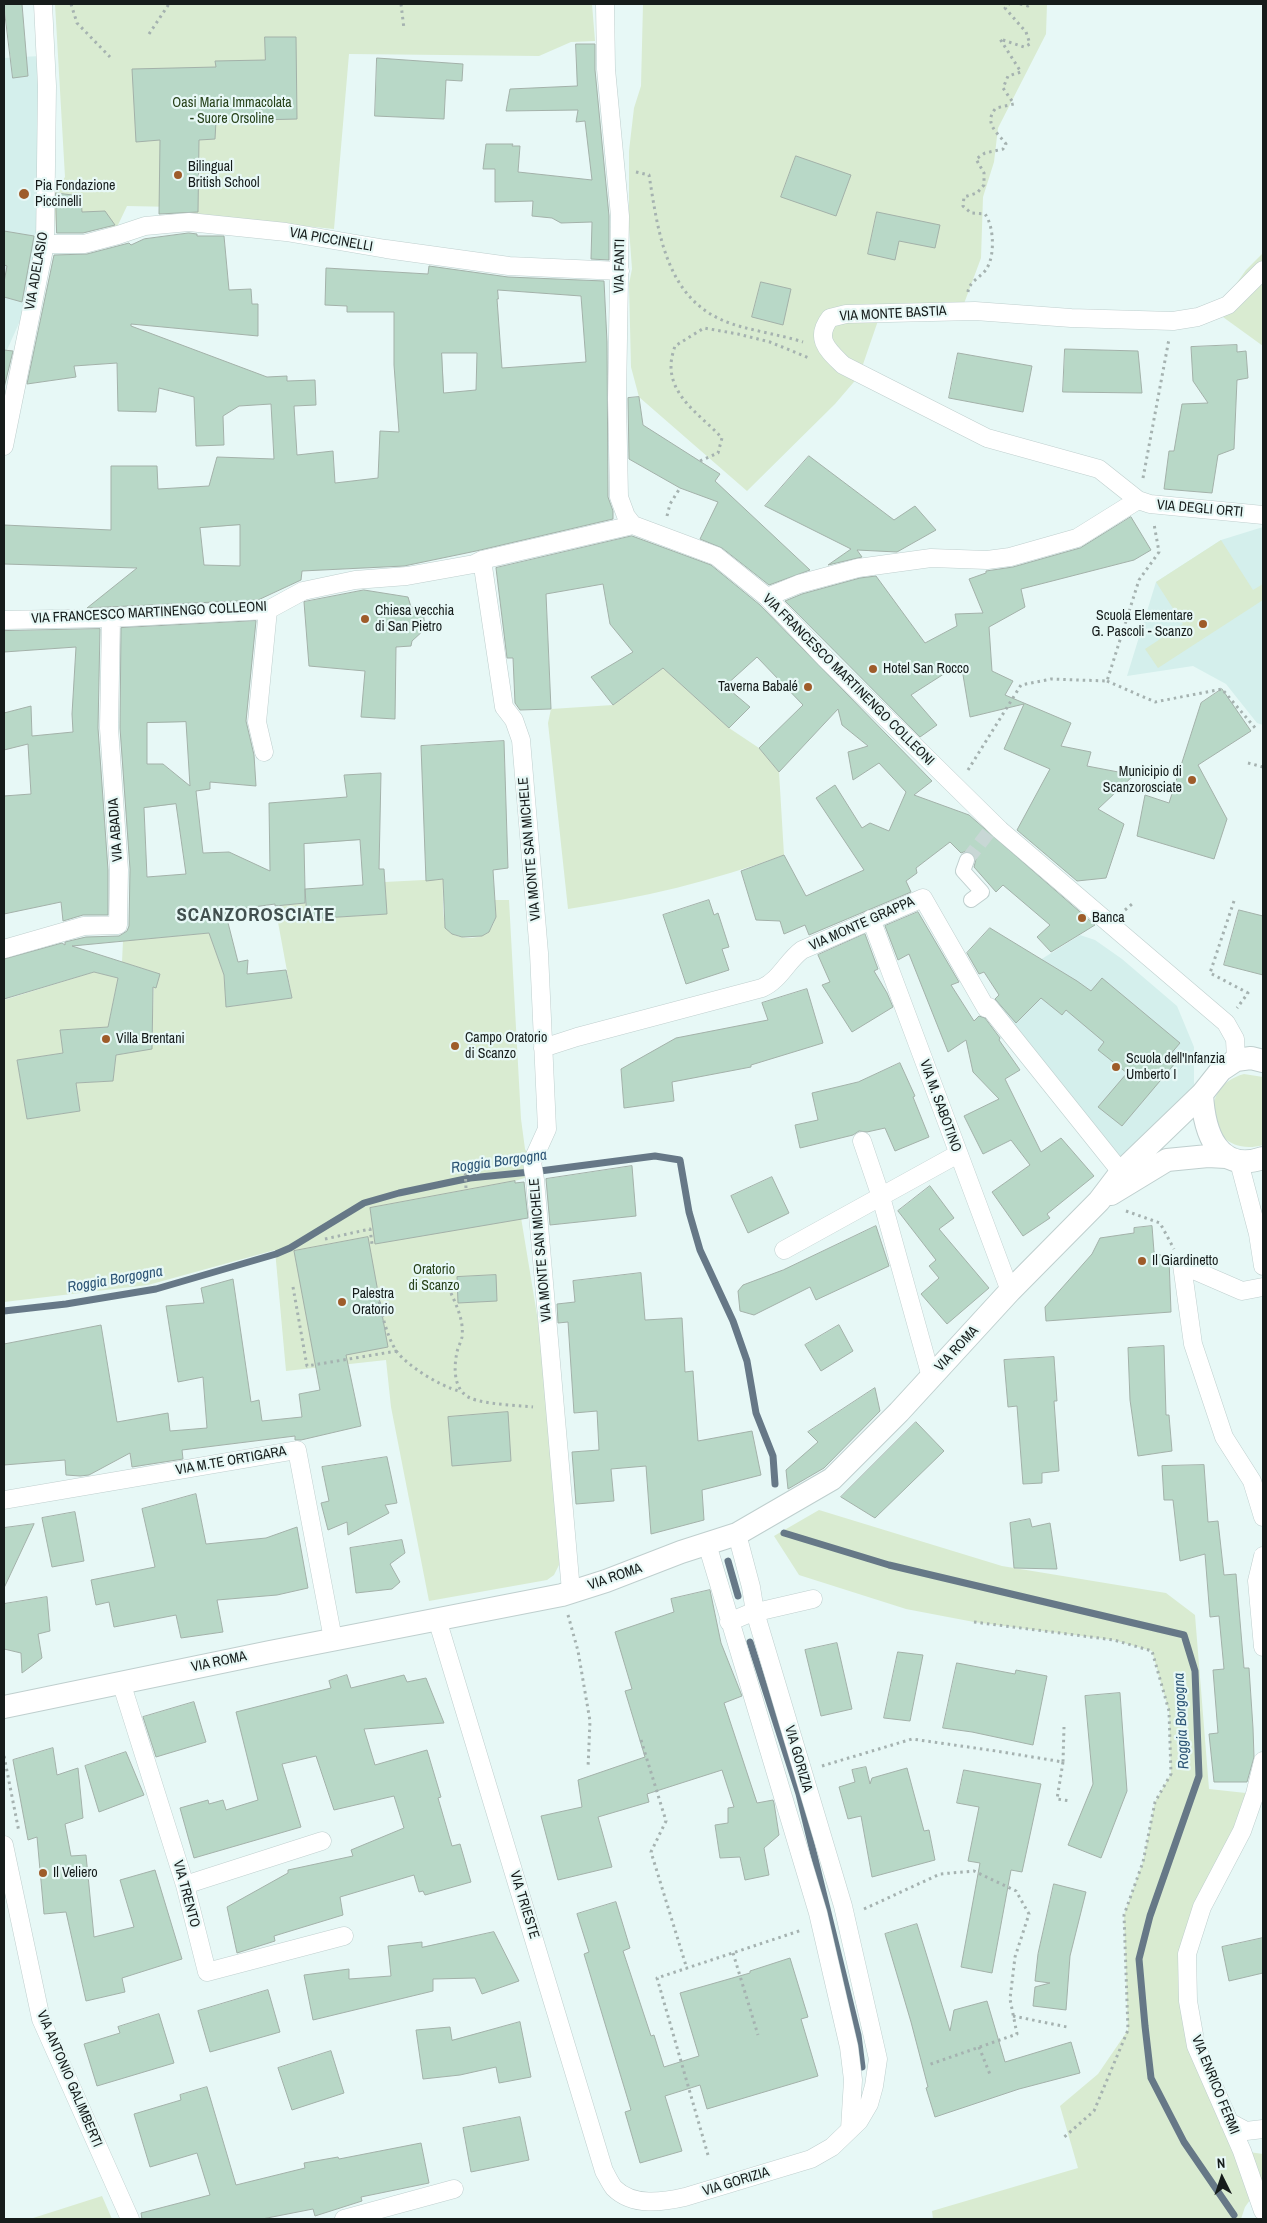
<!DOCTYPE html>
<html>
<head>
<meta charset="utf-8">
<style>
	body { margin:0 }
	#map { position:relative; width:1267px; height:2223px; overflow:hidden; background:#e7f8f6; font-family:"Archivo Narrow",sans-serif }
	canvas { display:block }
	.frame { position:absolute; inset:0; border:5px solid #161c1b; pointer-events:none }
	.north { position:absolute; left:1197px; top:2153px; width:50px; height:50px; -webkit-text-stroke:4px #e7f8f6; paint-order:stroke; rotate:356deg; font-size:14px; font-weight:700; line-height:20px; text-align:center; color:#161c1b }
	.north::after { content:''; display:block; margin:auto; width:18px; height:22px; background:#161c1b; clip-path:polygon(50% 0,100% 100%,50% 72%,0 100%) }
</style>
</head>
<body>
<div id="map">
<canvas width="1267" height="2223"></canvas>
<div class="frame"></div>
<div class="north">N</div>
</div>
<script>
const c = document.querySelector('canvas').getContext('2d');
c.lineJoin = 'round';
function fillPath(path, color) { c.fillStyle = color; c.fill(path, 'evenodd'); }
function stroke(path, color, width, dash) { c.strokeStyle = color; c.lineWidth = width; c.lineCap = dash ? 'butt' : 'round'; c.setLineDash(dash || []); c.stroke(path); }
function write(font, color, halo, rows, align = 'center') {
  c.font = font + ' "Archivo Narrow",sans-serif'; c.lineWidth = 4.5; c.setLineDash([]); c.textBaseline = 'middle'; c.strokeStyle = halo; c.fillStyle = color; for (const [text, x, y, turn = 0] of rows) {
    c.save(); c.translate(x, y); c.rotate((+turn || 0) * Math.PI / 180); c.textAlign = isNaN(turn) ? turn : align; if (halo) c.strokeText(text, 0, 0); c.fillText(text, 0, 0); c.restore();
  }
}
fillPath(new Path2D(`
	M40 56 42 238 28 303 7 350 4 389V58Z
	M1263 527V725L1257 723 1226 684 1193 666 1127 676 1156 582 1221 540Z
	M1080 935 1095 940 1122 959 1177 1006 1194 1047V1088L1114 1162 986 1008 1021 972Z`), '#d4efec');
fillPath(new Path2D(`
	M55 4H592L595 41 571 42 539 56 349 54 334 229 176 213V207L127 206 117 227 56 229 54 193 65 177Z
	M643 4H1047L1046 34 998 128 994 162 983 197 981 258 962 309H882L859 376 835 404 747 491 639 397 631 367 629 284 632 269 629 228V151L634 108 641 86Z
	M1263 253V346L1216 312 1246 270Z
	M1221 540 1253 590 1263 584V600L1158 668 1145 649 1183 624 1156 582Z
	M663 668 729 728 759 748 779 772 784 855C714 881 641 898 568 909L548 723 551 709 613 705Z
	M443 879C443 890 442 922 447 929 454 940 482 941 490 930 497 920 496 912 495 900H509L521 1119 525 1149 532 1162 534 1175 515 1181 549 1388 564 1555 554 1575 547 1580 429 1601 391 1407 386 1360 286 1371 275 1250 148 1285 4 1302V1000L94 972 118 978 110 1016 111 1027 60 1030 63 1053 17 1060 27 1119 80 1111 76 1083 113 1081 116 1055 152 1048 154 972 122 962 123 941 209 933 224 975 227 1007 292 998 275 906 306 903 308 919 386 914 385 882Z
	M1244 1074 1263 1077V1145C1210 1160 1192 1088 1244 1074Z
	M819 1510 1002 1566 1166 1593 1195 1615 1209 1789 1255 1794 1202 1907 1188 2001 1242 2151 1263 2154V2182L1245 2207 1241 2219H933L932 2211 1078 2168 1060 2106 1098 2074 1128 2030 1124 1915 1143 1862 1155 1802 1171 1774 1169 1711 1152 1651 1114 1640 974 1622 906 1609 799 1575 774 1536Z
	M102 2196 112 2219H30Z`), '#d9ebd1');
stroke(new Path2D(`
	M4 1311 66 1304 156 1289 276 1254 290 1248 364 1203 399 1193 470 1178 540 1171 655 1156 680 1160 689 1212 700 1250 733 1321 747 1361 756 1413 773 1456 775 1484
	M784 1533 889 1565 1184 1635 1195 1671 1199 1776 1150 1916 1139 1959 1145 2026 1151 2078 1184 2142 1234 2215
	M728 1561 738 1596
	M750 1642 799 1794 858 2035 862 2067`), '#667887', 7);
const building = new Path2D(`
	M4 4H22L28 76 13 78Z
	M265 37H296L297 119 216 121 215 139 199 140 198 212 159 214 160 140 136 142 132 69 216 67 215 61 265 60Z
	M576 44H595V70L609 216V260L591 259 592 222 561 223 552 218 532 216 533 201 495 202V169H483L486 144H513L512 146H520L518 172 592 180 585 121 576 122 578 110 506 111 510 89 577 86Z
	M377 58 463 64 462 81 446 80 444 119 375 116Z
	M796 156 851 175 836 216 781 197Z
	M56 193 81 196 82 212 105 211 115 225 83 233H57Z
	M877 212 940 225 935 248 899 241 895 260 868 254Z
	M4 231 34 236 22 302 4 297V282L7 266 4 265Z
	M189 233 197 234V236H224L229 290 251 289 252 304H258V336L131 324V326L267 377 287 376V381L315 380 316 405 294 406 297 455 333 451 335 483 378 478 380 431 399 432 394 365V312H347V306L325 305 326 268 428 274 429 266 508 277 604 281 607 342 608 497 613 511V519L476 551 404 566 302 571 301 580 258 600 87 608 137 568 4 564V525L111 530V466H157L158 489 209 486 217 457 274 459 271 404 239 406 223 416 224 445 196 446 194 397 159 388 156 412 118 411 117 363 74 366 76 377 27 384 54 255 87 254 129 243 131 245 144 239ZM498 290 581 296 586 362 502 368 497 299H498ZM442 353H477L476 390 444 393ZM240 525V566L204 565 200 528Z
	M761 282 791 289 783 325 752 317Z
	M1237 345V352L1246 351 1248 378 1237 380 1234 449 1218 455 1212 493 1164 489 1169 451H1174L1182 404 1208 403 1193 381 1191 347Z
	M1065 349 1138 351 1142 393 1063 392Z
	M4 350 13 351 4 388Z
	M958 353 1032 366 1023 412 949 398Z
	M639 397 643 425 720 474 715 481 810 570 769 585 722 548 700 539 718 502 680 488 629 459 628 398Z
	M809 456 894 520 915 506 936 530 897 552 857 550 862 557 828 565 851 549 765 506Z
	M1131 517 1151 550 1134 560 1021 589 1025 607 989 627 992 671 1013 681 1005 695 1071 723 1061 746 1091 752 1087 766 1134 775 1098 809 1124 824 1106 878 1077 881 1017 830 1050 769 1004 749 1024 704 970 717 961 663 911 695 937 725 920 737 785 601 802 594 860 578 876 576 925 643 957 626 955 614 983 613 969 579 986 573V571L1013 567 1080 548Z
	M632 536 711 565 760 605 932 781 914 795 969 815 1095 925 1051 952 1037 937 1050 925 1003 885 996 892 974 867 976 859 973 854 966 851 961 853 950 842 916 868 917 873 906 881 911 892 809 935 805 925 784 934 780 921 756 920 741 871 784 855 806 896 864 870 816 798 835 785 862 828 870 823 889 831 906 792 879 763 853 780 848 752 868 746 842 725 838 709 779 772 759 748 803 705 757 657 725 686 750 707 729 728 663 668 613 705 591 677 633 652 610 624 603 584 546 594 551 709 520 710 515 703 513 658H507L496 568Z
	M364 590 408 597 411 607 423 609 425 629 412 641 411 646 396 647 395 719 361 717 365 671 309 666 304 602Z
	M256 621 246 721 254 755 256 786 210 782V789L196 791 203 853 229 852 270 871 269 803 347 797 344 775 381 773 379 869H384L387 914 307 919 305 889V903L275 906V904L225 911 238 962 248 960 247 974 286 970 292 998 226 1007 224 975 209 933 72 946 160 974 156 988 153 987 152 1049 116 1055 113 1081 76 1083 80 1111 27 1119 17 1060 63 1053 60 1030 108 1027 118 978 94 972 4 999V959L62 943 65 945V942L86 937 119 936 127 931 129 926 130 869 120 728 121 628ZM186 722 190 786 163 764H147V723ZM176 804 186 874 147 877 144 808ZM360 840 363 885 305 889 304 844Z
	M100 629 98 728 108 870V915H83L63 921 61 902 4 914V796L31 794 28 744 4 750V713L31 706 32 736 73 732 72 714 76 647 4 652V631Z
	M1222 689 1251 731 1198 765 1227 819 1214 859 1137 836 1145 795 1169 803 1201 703Z
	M504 741 508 868 493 870 496 917 489 932 482 936 462 937 452 934 445 928 443 879 426 881 421 746Z
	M709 900 714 915 718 913 729 947 722 949 729 970 686 984 663 915Z
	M1239 910 1263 916V975L1224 965Z
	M918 912 959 982 951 985 974 1021 979 1016 985 1018 1000 1038 999 1040 1020 1070 1005 1079 1041 1152 1061 1138 1094 1176 1047 1214 1050 1218 1023 1236 992 1192 1030 1165 1011 1140 983 1154 964 1116 999 1099 973 1072 966 1040 948 1052 909 954 898 960 885 926Z
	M990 928 1077 981 1091 991 1102 978 1180 1043 1169 1056 1176 1062 1122 1126 1098 1107 1127 1073 1098 1050 1104 1042 1066 1010 1062 1015 1041 998 1016 1023 995 999 999 995 984 972 979 974 967 953Z
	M865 934 878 969 874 971 887 993 893 1007 852 1032 822 985 830 982 818 955Z
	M807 989 823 1043 751 1065V1067L672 1082 674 1101 624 1108 621 1069 676 1038 768 1020 762 1003Z
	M900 1063 915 1096 913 1097 929 1137 895 1151 885 1128 867 1132 859 1131 853 1135 800 1148 795 1125 818 1120 812 1093 858 1082Z
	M632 1166 636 1216 550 1225 546 1179Z
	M772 1177 789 1213 748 1233 731 1196Z
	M515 1181V1183L524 1182 528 1218 375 1244 370 1208Z
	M930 1186 954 1218 939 1229 989 1288 947 1324 921 1294 939 1278 929 1266 936 1260 898 1211Z
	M876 1226 889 1266 816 1300 810 1287 754 1315 740 1311 738 1291 743 1285 783 1270Z
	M1152 1226 1154 1252 1169 1259 1171 1312 1046 1321 1045 1307 1092 1254 1100 1238 1134 1233V1228Z
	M368 1237 388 1347 346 1355 361 1426 301 1440H295V1436L182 1450 183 1459 132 1467 130 1453 89 1475 80 1476 66 1475 65 1460 4 1465V1344L101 1325 117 1422 168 1413 170 1431 207 1428 203 1377 178 1382 166 1306 204 1303 201 1288 233 1279 251 1402 259 1400 262 1421 302 1417 299 1394 320 1390 294 1251Z
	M641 1273 645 1320 682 1318 685 1372 693 1371 698 1441 752 1431 761 1475 702 1490 704 1520 651 1534 646 1466 611 1469 614 1501 576 1504 572 1452 599 1450 597 1411 574 1413 568 1322 558 1323 557 1304 575 1302 573 1281Z
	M496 1275 497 1301 458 1303 457 1277Z
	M839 1325 853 1351 821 1371 805 1345Z
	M1164 1346 1166 1415H1169L1172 1451 1138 1456 1130 1400 1128 1348Z
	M1054 1357 1057 1401H1054L1059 1471 1042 1473V1483L1023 1484 1017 1406 1008 1407 1004 1360Z
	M875 1388 880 1411 824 1468 788 1489 786 1470 818 1442 808 1432Z
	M508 1412 511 1461 452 1466 448 1417Z
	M916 1422 944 1451 875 1518 841 1497Z
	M387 1457 397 1503 385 1505 389 1513 348 1535 347 1522 328 1530 321 1503 329 1501 322 1467Z
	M1204 1465 1208 1522 1218 1521 1224 1575 1236 1574 1244 1668H1249L1253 1728 1254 1757 1247 1782H1214L1209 1734 1218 1733 1213 1670 1224 1669 1219 1616 1210 1617 1205 1554 1180 1561 1173 1500H1164L1162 1466Z
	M196 1494 206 1544 266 1538 297 1527 308 1588 277 1595 217 1600 223 1632 181 1638 176 1615 114 1627 109 1602 96 1605 91 1580 155 1567 142 1509Z
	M75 1512 84 1561 52 1567 42 1518Z
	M1030 1519 1032 1527 1050 1523 1057 1569 1014 1568 1010 1523Z
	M34 1524 4 1588V1528Z
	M402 1540 405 1553 390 1564 400 1582 392 1589 356 1593 350 1548Z
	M710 1590 721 1643 742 1696 724 1703 757 1803 773 1800 774 1803 779 1835 764 1848 769 1875 745 1880 740 1857 720 1858 715 1825 728 1823V1808L734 1807 722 1770 647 1794 649 1802 598 1817 612 1867 558 1880 541 1816 582 1807 578 1780 645 1757 625 1691 632 1689 615 1632 674 1612 671 1599Z
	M47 1597 50 1631 38 1634 42 1658 22 1673 21 1653 4 1649V1604Z
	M837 1643 852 1709 821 1716 805 1650Z
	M898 1652 923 1655 910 1721 884 1718Z
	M957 1663 1015 1674 1016 1670 1047 1676 1033 1745 972 1732 943 1728Z
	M347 1675 351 1688 404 1675 407 1682 426 1678 444 1723 364 1729 375 1765 427 1750 441 1797 438 1798 452 1846 460 1844 471 1882 425 1895 423 1891 419 1892 414 1875 340 1897 343 1915 274 1936 275 1941 237 1953 227 1907 288 1873V1870L353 1856 351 1850 404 1828 394 1796 334 1810 316 1756 282 1764 301 1827 194 1858 180 1808 208 1800 209 1804 223 1800 226 1810 258 1800 236 1712 331 1688 329 1681Z
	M1120 1693 1127 1791 1101 1858 1068 1845 1093 1784 1085 1696Z
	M194 1702 206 1742 156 1757 143 1717Z
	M53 1748 57 1775 78 1768 83 1818 65 1824 71 1856 86 1855 94 1937 134 1927 120 1880 155 1870 182 1959 122 1978 125 1992 86 2001 66 1912 44 1914 37 1837 28 1840 13 1760Z
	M126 1752 144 1795 99 1812 85 1766Z
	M866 1767 870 1784 872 1778 907 1768 924 1831 929 1830 935 1860 872 1877 861 1816 848 1819 839 1787 855 1782 852 1770Z
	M964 1770 1041 1784 1022 1872 1011 1870 992 1973 961 1967 980 1863 968 1861 979 1807 957 1803Z
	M1054 1884 1086 1892 1070 1956 1066 2010 1033 2006 1035 1987 1050 1983 1035 1981 1038 1954Z
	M616 1902 630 1948 623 1951 651 2036 654 2035 664 2067 699 2056 680 1993 750 1973V1971L790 1958 808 2017 801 2019 818 2076 707 2109 700 2085 665 2096 682 2151 640 2163 625 2112 631 2110 584 1954 589 1952 577 1914Z
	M917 1924 950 2031 954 2010 987 2001 1005 2062 1071 2042 1080 2073 1019 2089 935 2117 926 2088 928 2087 911 2022 885 1934Z
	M494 1932 519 1981 482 1994 475 1978 433 1979V1991L313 2020 304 1975 349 1969V1979L391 1976 388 1946 422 1942V1947Z
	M1263 1938V1973L1229 1981 1222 1947Z
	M268 1990 280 2032 210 2052 198 2011Z
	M159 2014 174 2063 97 2086 84 2044 120 2033 118 2027Z
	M520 2022 531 2077 499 2083 496 2067 460 2075 423 2079 416 2030 450 2027 452 2040Z
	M331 2051 344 2093 292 2110 278 2068Z
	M207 2087 236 2185 305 2168 304 2163 338 2157 339 2159 421 2143 429 2183 361 2197 362 2201 315 2216 313 2209 262 2219H142L141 2213 210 2195 197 2153 150 2167 134 2114 181 2100 180 2095Z
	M520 2117 529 2160 471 2172 463 2128Z`);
fillPath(building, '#b8d8c7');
stroke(building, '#a3b1a9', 1);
stroke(new Path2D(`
	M967 860 988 833`), '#c8d7d5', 14, [14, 7]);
const pedestrian = new Path2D(`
	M967 860 963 871 982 892 971 900`);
const minor = new Path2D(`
	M605 4 606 69 620 216 617 399 619 497 626 516 633 525
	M45 244H84L118 235 145 226 189 222 286 232 386 249 509 266 620 271
	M1263 270 1228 305 1198 317 1173 321 1071 318 975 311 846 314 830 318C814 339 828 350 843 365L987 438 1099 469 1138 500 1150 504 1263 515
	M4 446 45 244 47 86 43 4
	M482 560 504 707 514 720 521 740 539 953 547 1129 532 1162 535 1180 571 1591
	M767 597 799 584 858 568 931 558 987 560 1010 557 1077 538 1138 500
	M4 620 111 618 268 610 303 591 355 580 407 576 474 564 482 560 633 525 716 556 767 597 825 658 1000 830 1226 1023 1235 1039 1236 1060
	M264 752 257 722 268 610
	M871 919 1010 1291
	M4 949 84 926 118 925 119 870 109 728 111 618
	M543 1048 577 1037 762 988C780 980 787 961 802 950L923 898 986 1008 989 1007 1121 1172
	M862 1141 881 1197 931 1377
	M1239 1162 1258 1234 1263 1266
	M784 1250 958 1154
	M1182 1265 1193 1344 1224 1437 1252 1481 1263 1517
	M1182 1265 1242 1291 1263 1287
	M4 1500 297 1450 333 1639
	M707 1544 818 1913 849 2047 853 2080 850 2129
	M1263 1556 1257 1581 1263 1647
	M437 1619 604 2171C607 2176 610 2183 614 2188 633 2207 663 2202 685 2197L811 2159 832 2147 859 2121 869 2104 874 2086 878 2059 843 1906 755 1612 751 1587 737 1534
	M729 1622 748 1614 813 1599
	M121 1682 185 1885 207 1972 344 1936
	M1263 1761 1255 1794 1242 1831 1202 1907 1187 1954 1188 2001 1196 2046 1242 2151 1263 2211
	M4 1845 41 2019 130 2219
	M185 1885 322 1841
	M1229 2122 1246 2131 1263 2129
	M344 2219 454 2189`);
const tertiary = new Path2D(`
	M1202 1094C1204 1131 1217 1174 1263 1158
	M1111 1194 1167 1160 1208 1156 1226 1157
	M4 1707 270 1652 562 1595 606 1581 681 1552 737 1534 832 1479 899 1412 1010 1291 1099 1201 1121 1172 1202 1094 1221 1070 1236 1060 1251 1058 1263 1061`);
stroke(pedestrian, '#bfcfce', 16);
stroke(minor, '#bfcfce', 19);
stroke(tertiary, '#bfcfce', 24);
stroke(new Path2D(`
	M71 4 77 23 110 57
	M401 4 404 29
	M1020 4 1028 6 1031 4
	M149 34 169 4
	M636 172 649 175C658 230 665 295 722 320 744 330 779 334 803 342
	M968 292C969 281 982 277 987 268 995 255 994 226 985 214L971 213 963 206 964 197 977 193 984 185V173L976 159 985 153 1003 149 1006 144C997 132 983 123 996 108L1014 104 1003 88 1008 76 1021 72 1000 39 1024 47 1030 44 1026 32 1005 8 1009 4
	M700 461 718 453 722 438C702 416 671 398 671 366 671 359 673 352 675 346L704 328 738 334 770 342 809 358
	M1143 478 1169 339
	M667 516 670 504 680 488
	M1107 681 1155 702 1222 689 1256 729
	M1248 763 1263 767
	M968 770 1021 685 1051 679 1107 681 1139 580 1159 552 1154 524
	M1234 901 1210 973 1248 993 1237 1008
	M1125 910 1132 904
	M465 1166 466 1189
	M1126 1211 1160 1223 1174 1249
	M325 1239 370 1229 372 1244
	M293 1287 307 1366 397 1351
	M377 1289C380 1307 386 1336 397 1352 409 1367 440 1386 459 1391
	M451 1293C457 1307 464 1321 462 1337 461 1342 458 1347 457 1352 453 1371 454 1395 476 1400 494 1405 515 1405 533 1407
	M568 1615 578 1651 590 1721 588 1768
	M974 1622 1114 1640 1152 1651 1169 1711 1171 1774 1155 1802 1143 1862 1124 1915 1128 2030 1094 2111 1062 2139
	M641 1740 666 1821 651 1852 687 1969
	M4 1756 19 1832
	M1063 1762 1057 1799 1070 1801
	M822 1766 912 1739 996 1751 1063 1762 1064 1727
	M864 1909 940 1874 974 1871 1016 1891 1029 1914 1015 1957 1010 1999 1017 2034 928 2065
	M733 1953 758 2035
	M1013 2016 1067 2027
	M979 2047 991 2077
	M708 2155 657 1978 802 1930`), '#a5b2b0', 3, [2.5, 4]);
stroke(pedestrian, '#fff', 14);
stroke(minor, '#fff', 18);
stroke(tertiary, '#fff', 22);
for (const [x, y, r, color] of [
	[178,175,5,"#9e5c2a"],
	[24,194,6,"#9e5c2a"],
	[365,619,5,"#9e5c2a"],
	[1203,624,5,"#9e5c2a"],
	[873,669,5,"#9e5c2a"],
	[808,687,5,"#9e5c2a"],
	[1192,780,5,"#9e5c2a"],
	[1082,918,5,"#9e5c2a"],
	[106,1039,5,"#9e5c2a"],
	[455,1046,5,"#9e5c2a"],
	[1116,1067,5,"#9e5c2a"],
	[1142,1261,5,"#9e5c2a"],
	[342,1302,5,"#9e5c2a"],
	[43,1873,5,"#9e5c2a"]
]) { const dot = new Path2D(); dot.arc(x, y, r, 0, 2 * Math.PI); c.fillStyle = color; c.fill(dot); stroke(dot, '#e7f8f6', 2); }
write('14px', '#274119', '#e7f8f6', [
	["Oasi Maria Immacolata",232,103],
	["- Suore Orsoline",232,119],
	["Oratorio",434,1270],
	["di Scanzo",434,1286]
]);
write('14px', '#161c1b', '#e7f8f6', [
	["Bilingual",188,167],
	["British School",188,183],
	["Pia Fondazione",35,186],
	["Piccinelli",35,202],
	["Chiesa vecchia",375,611],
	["di San Pietro",375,627],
	["Scuola Elementare",1193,616,"right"],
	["G. Pascoli - Scanzo",1193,632,"right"],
	["Hotel San Rocco",883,669],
	["Taverna Babalé",798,687,"right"],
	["Municipio di",1182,772,"right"],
	["Scanzorosciate",1182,788,"right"],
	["Banca",1092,918],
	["Campo Oratorio",465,1038],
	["di Scanzo",465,1054],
	["Villa Brentani",116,1039],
	["Scuola dell'Infanzia",1126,1059],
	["Umberto I",1126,1075],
	["Il Giardinetto",1152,1261],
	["Palestra",352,1294],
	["Oratorio",352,1310],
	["Il Veliero",53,1873]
], 'left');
write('14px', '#161c1b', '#e7f8f6', [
	["VIA PICCINELLI",331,240,10],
	["VIA FANTI",620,266,-89],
	["VIA ADELASIO",37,271,-80],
	["VIA MONTE BASTIA",893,314,-3],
	["VIA DEGLI ORTI",1200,509,5],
	["VIA FRANCESCO MARTINENGO COLLEONI",149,613,-3],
	["VIA FRANCESCO MARTINENGO COLLEONI",848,680,45],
	["VIA ABADIA",116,830,-94],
	["VIA MONTE SAN MICHELE",530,849,-95],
	["VIA MONTE GRAPPA",862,924,-24],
	["VIA M. SABOTINO",940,1106,70],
	["VIA MONTE SAN MICHELE",541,1250,-95],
	["VIA ROMA",957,1349,-47],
	["VIA M.TE ORTIGARA",231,1461,-10],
	["VIA ROMA",615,1577,-19],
	["VIA ROMA",219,1662,-12],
	["VIA GORIZIA",798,1759,74],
	["VIA TRENTO",186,1894,75],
	["VIA TRIESTE",524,1905,73],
	["VIA ANTONIO GALIMBERTI",69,2079,67],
	["VIA ENRICO FERMI",1215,2085,68],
	["VIA GORIZIA",736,2182,-17]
]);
write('italic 15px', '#2d5576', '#e7f8f6', [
	["Roggia Borgogna",499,1162,-8],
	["Roggia Borgogna",115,1280,-10],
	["Roggia Borgogna",1182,1721,-93]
]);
c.letterSpacing = '1px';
write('bold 19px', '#414f4e', '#e7f8f6', [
	["SCANZOROSCIATE",256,916]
]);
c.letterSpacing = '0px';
</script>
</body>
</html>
